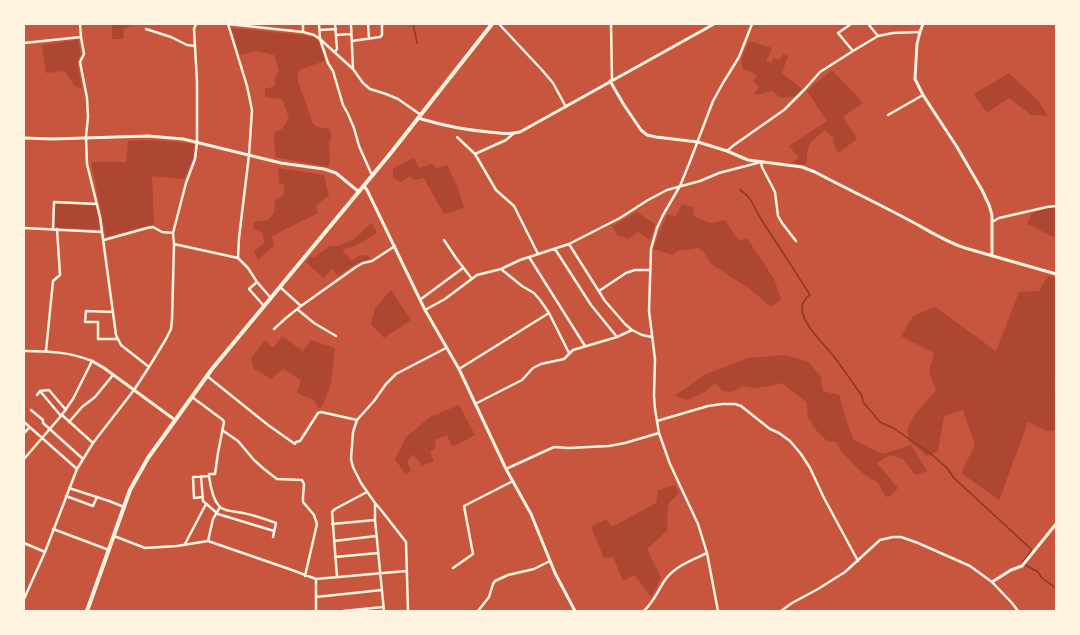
<!DOCTYPE html>
<html>
<head>
<meta charset="utf-8">
<style>
	body { margin:0 }
	#map { position:relative; width:1080px; height:635px; overflow:hidden; background:#c8553d; font-family:Arial,sans-serif }
	canvas { display:block }
	.frame { position:absolute; inset:0; border:25px solid #fff3e0; pointer-events:none }
</style>
</head>
<body>
<div id="map">
<canvas width="1080" height="635"></canvas>
<div class="frame"></div>
</div>
<script>
const c = document.querySelector('canvas').getContext('2d');
c.lineJoin = 'round';
function fillPath(path, color) { c.fillStyle = color; c.fill(path, 'evenodd'); }
function stroke(path, color, width, dash) { c.strokeStyle = color; c.lineWidth = width; c.lineCap = dash ? 'butt' : 'round'; c.setLineDash(dash || []); c.stroke(path); }
fillPath(new Path2D(`
	M112 24H141V25H131L124 29 123 39H112Z
	M231 28 303 35 313 37 319 42 325 61 301 69 298 75V81L313 124 317 127 330 129 331 140 329 143 330 162 328 167 275 157 274 133 283 128 289 118 282 99 265 97V89L275 86V79L279 70 274 55 257 51 240 55Z
	M78 40 81 54 77 62 82 88 75 87 65 71 46 73 42 45Z
	M749 41 772 48 766 61 771 63 774 58 779 60 783 54 788 56 782 73 802 89 795 96 781 98 772 91 757 95 754 93 759 87 753 82 757 75 743 69 741 60Z
	M832 70 863 103 843 117 857 139 838 153 833 143 834 138 825 130C811 142 807 142 807 162L803 165 792 163 799 158 789 146 827 121 807 91Z
	M1009 73 1038 101 1048 116 1031 115 1009 98 987 113 974 94Z
	M154 140 194 144 193 158 184 179 152 176 154 224 106 237 91 162H126L128 141Z
	M414 158 419 168 432 164 437 168 447 165 458 188 464 208 444 214 424 178 414 180 410 176 401 182 393 178V168Z
	M278 168 324 175 329 196 320 202 316 206 318 213 272 236 274 246 258 260 254 251 265 243 262 233 254 229 253 222 268 220 274 213 275 200 284 195V185L279 183Z
	M1056 203V238L1027 224 1032 213 1049 207Z
	M57 204 96 206 100 227 98 229 57 228 55 226V206Z
	M682 204 693 207 694 216 710 223 725 220 739 241 747 238 774 279 781 299 771 307 751 290 711 264 703 251 698 248 677 251 673 255 653 249 656 241 667 215 676 216Z
	M637 212 655 224 650 240 638 232 627 239 623 236H618L612 226Z
	M372 223 377 233 355 246 342 250 352 261 358 256 369 255 370 260 357 263 338 276 332 269 323 278 306 262 310 257H315L330 246H337L354 239 361 232Z
	M1048 276 1056 278V379L1054 383 1056 389V430L1047 431 1028 422 999 500 961 473 975 445 963 410 944 416 938 451 927 456 910 442 907 429 915 414 936 390 929 372 934 353 901 336 913 316 935 307 996 351 1019 292 1039 291Z
	M391 290 411 320 384 338 371 324 375 308Z
	M282 336 303 351 311 340 335 348 331 384 322 407 318 408 314 400 297 393 301 380 283 369 271 379 254 369 251 358 265 340 273 348Z
	M786 355 809 362 821 377 823 391 839 395 848 425 854 440 883 454 911 445 927 471 915 475 903 459 890 455 877 463 898 488 890 496 886 497 878 483 864 474 854 465 842 452 836 442 827 441 816 430 808 418 807 403 782 383 770 386 754 388 743 386 731 392 723 391 715 383 704 392 687 400 675 396 704 375 748 358Z
	M459 405 475 435 455 446 451 445 447 435 435 440 436 448 430 452 434 461 422 466 413 454 407 462 411 470 406 475 395 459 406 437 430 417Z
	M675 485 679 493 668 504 667 531 647 549 661 578 651 597 635 575 623 581 613 557 604 558 591 527 606 519 612 527 656 503 658 490Z`), '#ae4732');
stroke(new Path2D(`
	M413 24 417 43
	M740 190C754 199 753 207 761 219 777 244 794 269 810 295 807 297 802 303 802 307 801 324 826 346 835 358 844 370 853 383 862 396L863 402 880 422 895 429 931 454 947 468 954 478 1032 550 1022 563 1038 572 1042 578 1056 588`), '#8f3625', 1.5);
stroke(new Path2D(`
	M80 24 81 37 84 54 80 62 87 98 88 117 86 137 87 164 100 217 116 335 121 345 149 367
	M228 24 247 86 252 110 249 155 239 238 238 258
	M228 24 303 32 314 35 320 39 353 69 363 83 370 89 386 94 398 99 421 115
	M303 24V32
	M319 24 320 39 328 63 333 71 343 105 348 114 354 128 359 146 371 173 373 175
	M351 24 353 69
	M368 24 369 39
	M499 24 542 70 553 83 566 107
	M611 24 612 80
	M851 24 838 33 853 51
	M870 24 869 25 878 36
	M146 29 171 37 187 45 195 46
	M320 30 336 29
	M336 35 351 34
	M352 41 380 37 382 35V24
	M24 43 81 37
	M335 52 337 49 335 24
	M888 115 923 95
	M457 137 475 154 506 140 513 134
	M727 151 734 145 784 110 805 89 820 72 853 51 878 36 893 33 920 32
	M475 154 496 190 514 206 538 254
	M992 222 999 218 1047 207 1056 206
	M24 228 102 232
	M53 229 54 202 97 204
	M104 240 147 228 153 227 162 232 173 233
	M444 240 456 258 472 279
	M174 244 238 258 248 268 257 282 271 298
	M569 244 605 301 625 324 632 330 642 335 652 337
	M555 249 591 305 617 337
	M529 257 585 346
	M501 269 522 286 534 293 540 300 549 313 569 353
	M257 282 249 289 264 306
	M280 287 301 306 356 267 363 263 372 261 395 246
	M599 291 626 273 635 270H650
	M421 299 463 268
	M297 309 314 323 336 336
	M425 310 445 299 477 275 501 269 520 260 569 244 620 218 648 200 667 190 700 181 719 173 761 162 762 167 775 192 778 216 782 223 796 241
	M113 312 86 311 85 322H98V339H118
	M274 329 286 318 301 306
	M24 351C48 351 70 352 92 361L73 399 61 416 24 459
	M46 351 53 281 60 275 57 229
	M459 369 549 313
	M207 376 268 425 295 444 296 442 300 441 318 413 321 412 357 420
	M40 391 61 416
	M37 395 40 391 49 390 66 410
	M192 397 223 420 224 422 218 453 215 474H209V476C210 484 213 499 219 506 224 512 235 511 243 513 254 515 265 519 276 523L273 537
	M475 404 522 380 533 368 541 364 564 359 573 350 617 337 632 330
	M31 410 43 420V423L83 459
	M62 415 93 443
	M657 421 708 406 722 404H735L741 406 770 429 779 433 790 441 801 454 810 468 824 498 858 561
	M24 422 77 469
	M69 422 82 407 95 397 113 375
	M222 430 238 441 254 460 264 469 277 479 302 480 304 484 303 497V502L314 515 317 524 305 576
	M24 433 30 427
	M506 469 554 447 569 448 609 446 625 443 659 433
	M201 476 203 501 218 514 274 531
	M69 488 109 501 124 507
	M66 496 93 506 97 497
	M203 497 194 498 193 477 209 476
	M375 504V520L384 611
	M332 524 375 520
	M53 529 109 550
	M114 536 145 548 177 546 208 541 292 570 316 579 406 571
	M208 541 213 519 220 507
	M334 541 376 536
	M24 543 45 552
	M185 544 206 504
	M335 557 378 553
	M453 568 473 554 464 506 513 481
	M337 577 332 512 335 509 367 492
	M316 579V611
	M316 597 382 590
	M24 599 45 552 77 469 93 443 134 390 149 367 166 339 171 329 172 320 174 244 173 233 186 183 195 159 197 142V82L194 29 196 24
	M343 611 383 607
	M408 611 406 542 381 510 375 503 361 483 353 467 351 459 353 432 357 420 374 401 386 384 396 374 446 348
	M478 611 489 597 493 584 495 581 508 575 534 569 550 561
	M644 611C655 600 657 592 665 580 675 566 692 560 707 553
	M718 611 707 553 698 524 670 464 659 433 655 409 654 396 655 359 649 311 651 249 657 228 663 215 680 186 689 164 713 101 723 83 739 57 752 24
	M781 611 792 603 818 589 845 572 880 540 893 537H901L918 543 970 566 992 582 1012 603 1018 611`), '#fff3e0', 2.5);
stroke(new Path2D(`
	M923 24 920 32 917 44 915 79 923 95 957 147 982 190 989 205 992 215V256
	M610 81 624 105 641 130 647 135 656 137 698 142 727 151 748 160 802 167 815 172C845 188 875 202 905 218 925 228 943 241 965 248L1056 274
	M418 118C441 125 465 130 489 132 499 133 509 135 520 132L714 24
	M24 138 52 139 148 136 183 139 281 163 324 169 336 173 359 192
	M364 186 367 190 425 310 459 369 506 469 531 514 555 573 575 611
	M92 361 104 368 175 420
	M992 582 1011 570 1022 566 1056 524`), '#fff3e0', 3);
stroke(new Path2D(`
	M87 611 130 490 148 458 212 369 390 154 492 24`), '#fff3e0', 4);
</script>
</body>
</html>
